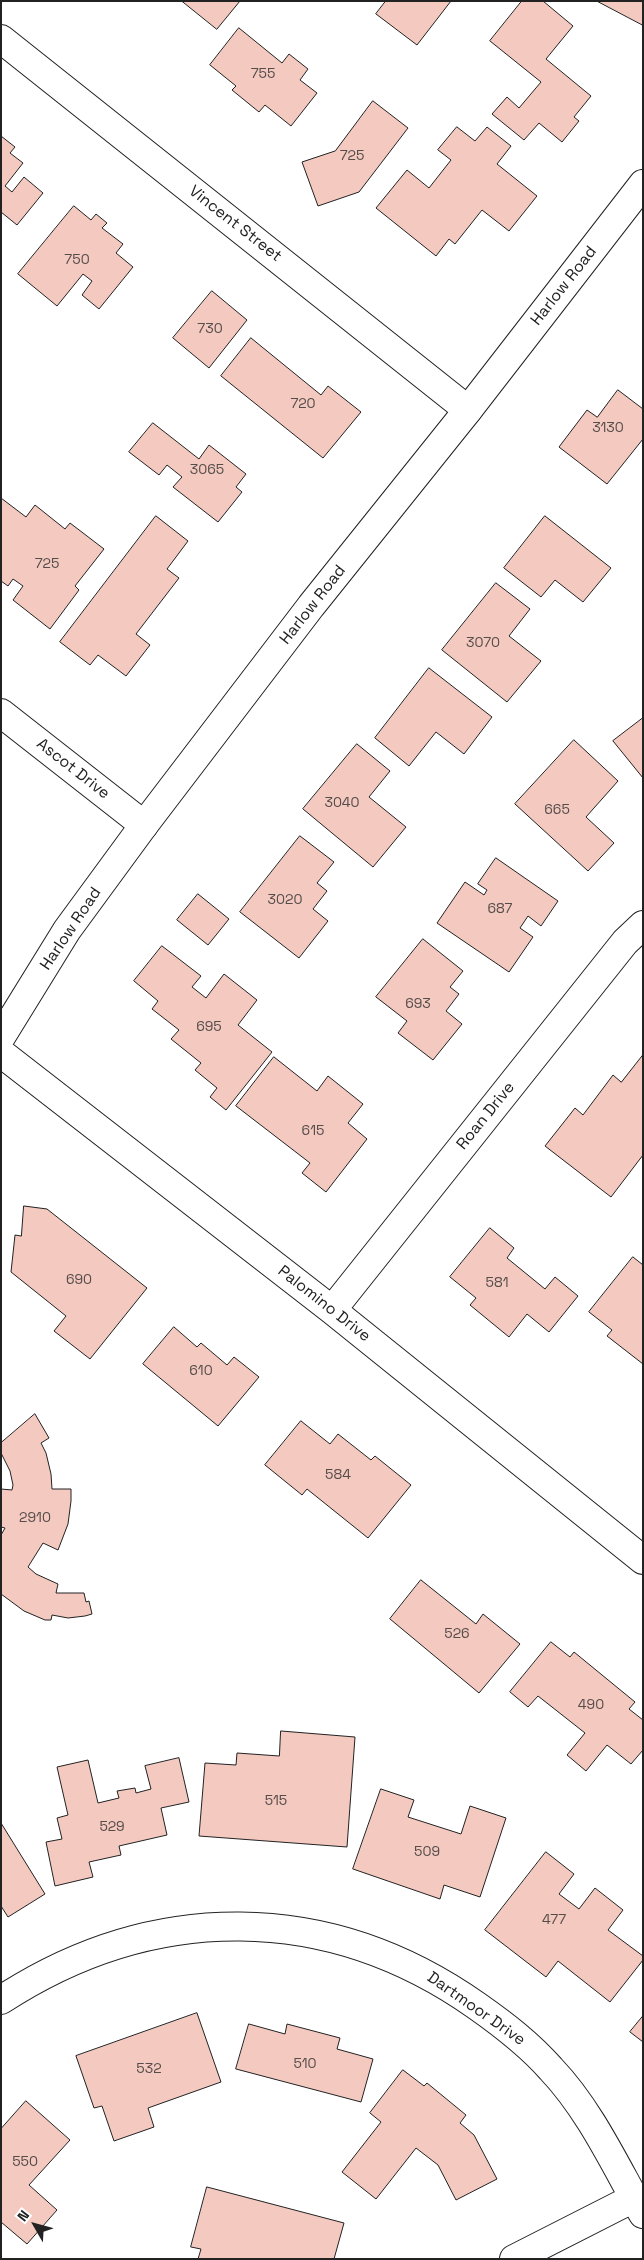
<!DOCTYPE html>
<html>
<head>
<meta charset="utf-8">
<style>
	body { margin:0 }
	#map { position:relative; width:644px; height:2260px; overflow:hidden; background:#fff; font-family:"Space Grotesk",sans-serif }
	canvas { display:block }
	.frame { position:absolute; inset:0; border:2px solid #222; pointer-events:none }
	.north { position:absolute; left:10px; top:2200px; width:50px; height:50px; -webkit-text-stroke:4px #fff; paint-order:stroke; rotate:308deg; font-size:14px; font-weight:700; line-height:20px; text-align:center; color:#222 }
	.north::after { content:''; display:block; margin:auto; width:18px; height:22px; background:#222; clip-path:polygon(50% 0,100% 100%,50% 72%,0 100%) }
</style>
</head>
<body>
<div id="map">
<canvas width="644" height="2260"></canvas>
<div class="frame"></div>
<div class="north">N</div>
</div>
<script>
const c = document.querySelector('canvas').getContext('2d');
c.lineJoin = 'round';
function fillPath(path, color) { c.fillStyle = color; c.fill(path, 'evenodd'); }
function stroke(path, color, width, dash) { c.strokeStyle = color; c.lineWidth = width; c.lineCap = dash ? 'butt' : 'round'; c.setLineDash(dash || []); c.stroke(path); }
function write(font, color, halo, rows, align = 'center') {
  c.font = font + ' "Space Grotesk",sans-serif'; c.lineWidth = 4; c.setLineDash([]); c.textBaseline = 'middle'; c.strokeStyle = halo; c.fillStyle = color; for (const [text, x, y, turn = 0] of rows) {
    c.save(); c.translate(x, y); c.rotate((+turn || 0) * Math.PI / 180); c.textAlign = isNaN(turn) ? turn : align; if (halo) c.strokeText(text, 0, 0); c.fillText(text, 0, 0); c.restore();
  }
}
const building = new Path2D(`
	M182 1H240L217 29Z
	M386 1H451L417 45 376 14Z
	M522 1H543L573 26 546 59 591 96 574 117 579 121 562 142 539 123 524 140 492 114 507 97 519 108 541 82 490 41Z
	M597 1H643V25Z
	M239 28 282 63 289 54 308 69 300 80 317 93 291 126 265 105 259 112 232 90 236 86 210 65Z
	M373 101 408 128 359 192 318 206 302 162 335 151Z
	M457 127 475 141 487 127 511 146 497 164 537 196 509 231 482 210 455 244 449 239 436 256 376 208 407 170 429 188 451 160 438 150Z
	M1 136 15 147 10 153 23 163 5 186 12 192 24 177 43 193 17 225 1 212Z
	M74 206 91 220 96 214 107 223 102 228 123 244 116 253 133 267 99 309 82 295 92 281 83 274 57 306 18 274Z
	M212 291 247 320 209 368 173 338Z
	M251 338 321 395 328 386 361 412 323 458 221 376Z
	M618 390 643 409V439L607 484 559 447 587 410 597 417Z
	M153 423 199 459 209 445 246 474 236 487 242 492 218 522 173 487 182 477 167 465 159 475 129 452Z
	M1 498 26 517 35 505 65 529 70 523 104 549 75 586 79 590 50 629 13 600 23 586 13 579 8 586 1 581Z
	M156 516 188 541 167 569 179 578 136 634 150 645 126 676 98 655 90 665 60 642Z
	M545 516 611 568 583 602 555 580 541 597 504 568Z
	M496 583 530 609 509 636 541 661 507 702 442 650Z
	M429 668 492 717 464 754 436 732 409 766 375 738Z
	M643 718V778L613 741Z
	M574 740 618 781 586 817 614 843 588 871 515 804Z
	M357 744 390 771 369 797 406 827 373 867 303 809Z
	M300 836 334 862 317 883 327 891 313 909 328 921 299 958 240 912Z
	M496 858 558 901 541 926 528 916 520 928 533 937 509 972 437 923 465 882 484 895 487 890 478 884Z
	M198 894 229 919 208 945 177 920Z
	M423 939 463 971 450 987 459 994 446 1011 462 1024 433 1060 398 1033 407 1021 376 997Z
	M162 946 201 976 192 987 206 998 224 974 257 1000 238 1025 272 1052 226 1110 210 1097 217 1088 195 1070 201 1063 171 1039 179 1030 152 1009 158 1001 134 981Z
	M643 1055V1155L611 1197 545 1146 575 1108 583 1115 613 1075 621 1082Z
	M274 1057 317 1091 328 1076 363 1104 348 1123 367 1139 326 1192 302 1173 310 1163 236 1106Z
	M24 1206 47 1209 147 1288 90 1359 54 1331 66 1316 11 1272 15 1235 21 1236Z
	M490 1228 514 1248 507 1258 545 1289 555 1277 578 1296 549 1332 527 1314 509 1337 470 1305 476 1298 450 1277Z
	M633 1257 643 1265V1364L607 1336 612 1330 589 1312Z
	M174 1327 197 1347 201 1343 227 1365 234 1357 259 1377 218 1426 143 1364Z
	M35 1414 49 1438 41 1443 46 1453 51 1474 52 1489H71V1501L68 1524 58 1550 43 1543 28 1567 36 1574 58 1584 56 1593H84L86 1602 89 1601 92 1614 85 1616 68 1618 52 1615 51 1620H45L24 1611 1 1594V1535L5 1528 1 1527V1489L12 1490 13 1485 10 1471 1 1453V1443Z
	M301 1421 330 1444 338 1434 371 1460 375 1456 411 1485 368 1538 307 1489 302 1495 265 1465Z
	M421 1580 476 1624 483 1614 520 1644 479 1693 390 1619Z
	M551 1642 570 1657 574 1652 635 1702 629 1709 643 1720V1750L631 1764 607 1745 586 1771 567 1755 585 1733 538 1696 528 1707 510 1692Z
	M281 1731 355 1737 347 1847 199 1836 205 1763 236 1765 237 1753 279 1756Z
	M179 1758 189 1802 161 1808 167 1835 119 1846 121 1855 89 1862 93 1877 55 1886 46 1842 62 1839 57 1818 68 1815 57 1767 88 1760 98 1803 119 1798 117 1791 135 1788 136 1793 151 1789 145 1766Z
	M381 1789 414 1800 408 1817 461 1834 470 1806 506 1818 480 1897 444 1885 440 1899 353 1869Z
	M1 1823 45 1894 8 1917 1 1906Z
	M546 1852 574 1874 559 1894 579 1909 595 1888 623 1910 608 1930 643 1956V1960L610 2002 558 1961 546 1977 485 1930Z
	M197 2013 221 2082 148 2108 154 2127 114 2141 102 2106 94 2108 76 2056Z
	M643 2016V2042L630 2032Z
	M249 2024 285 2034 287 2024 340 2038 337 2049 373 2059 361 2102 236 2069Z
	M403 2070 424 2086 427 2083 466 2115 460 2123 474 2135 497 2179 456 2200 438 2165 416 2148 376 2199 342 2172 381 2122 370 2113Z
	M26 2101 70 2140 29 2185 57 2210 27 2244 1 2222V2129Z
	M207 2187 344 2223 334 2259H198L201 2249 191 2247Z`);
fillPath(building, '#f3c9c0');
stroke(building, '#222', 1);
const minor = new Path2D(`
	M1 39 468 410
	M1 713 144 825
	M1 1053 332 1310 643 1560
	M332 1310 625 942 643 925
	M1 2000C153 1901 328 1901 477 2006 504 2025 529 2044 551 2069 590 2110 615 2165 643 2214
	M514 2259 634 2198`);
const major = new Path2D(`
	M1 1037 67 930 144 825 311 606 468 410 643 184`);
stroke(minor, '#222', 30);
stroke(major, '#222', 30);
stroke(minor, '#fff', 28);
stroke(major, '#fff', 28);
write('14px', '#564c4a', null, [
	["755",263,74],
	["725",352,156],
	["750",77,260],
	["730",210,329],
	["720",303,404],
	["3130",608,428],
	["3065",207,470],
	["725",47,564],
	["3070",483,643],
	["3040",342,803],
	["665",557,810],
	["3020",285,900],
	["687",500,909],
	["693",418,1004],
	["695",209,1027],
	["615",313,1131],
	["690",79,1280],
	["581",497,1283],
	["610",201,1371],
	["584",338,1475],
	["2910",35,1518],
	["526",457,1634],
	["490",591,1705],
	["515",276,1801],
	["529",112,1827],
	["509",427,1852],
	["477",554,1920],
	["510",305,2064],
	["532",149,2069],
	["550",25,2162]
]);
write('16px', '#222', '#fff', [
	["Vincent Street",235,224,38],
	["Harlow Road",564,286,-52],
	["Harlow Road",313,605,-52],
	["Ascot Drive",73,769,38],
	["Harlow Road",71,929,-56],
	["Roan Drive",486,1116,-51],
	["Palomino Drive",324,1304,38],
	["Dartmoor Drive",476,2009,35]
]);
</script>
</body>
</html>
